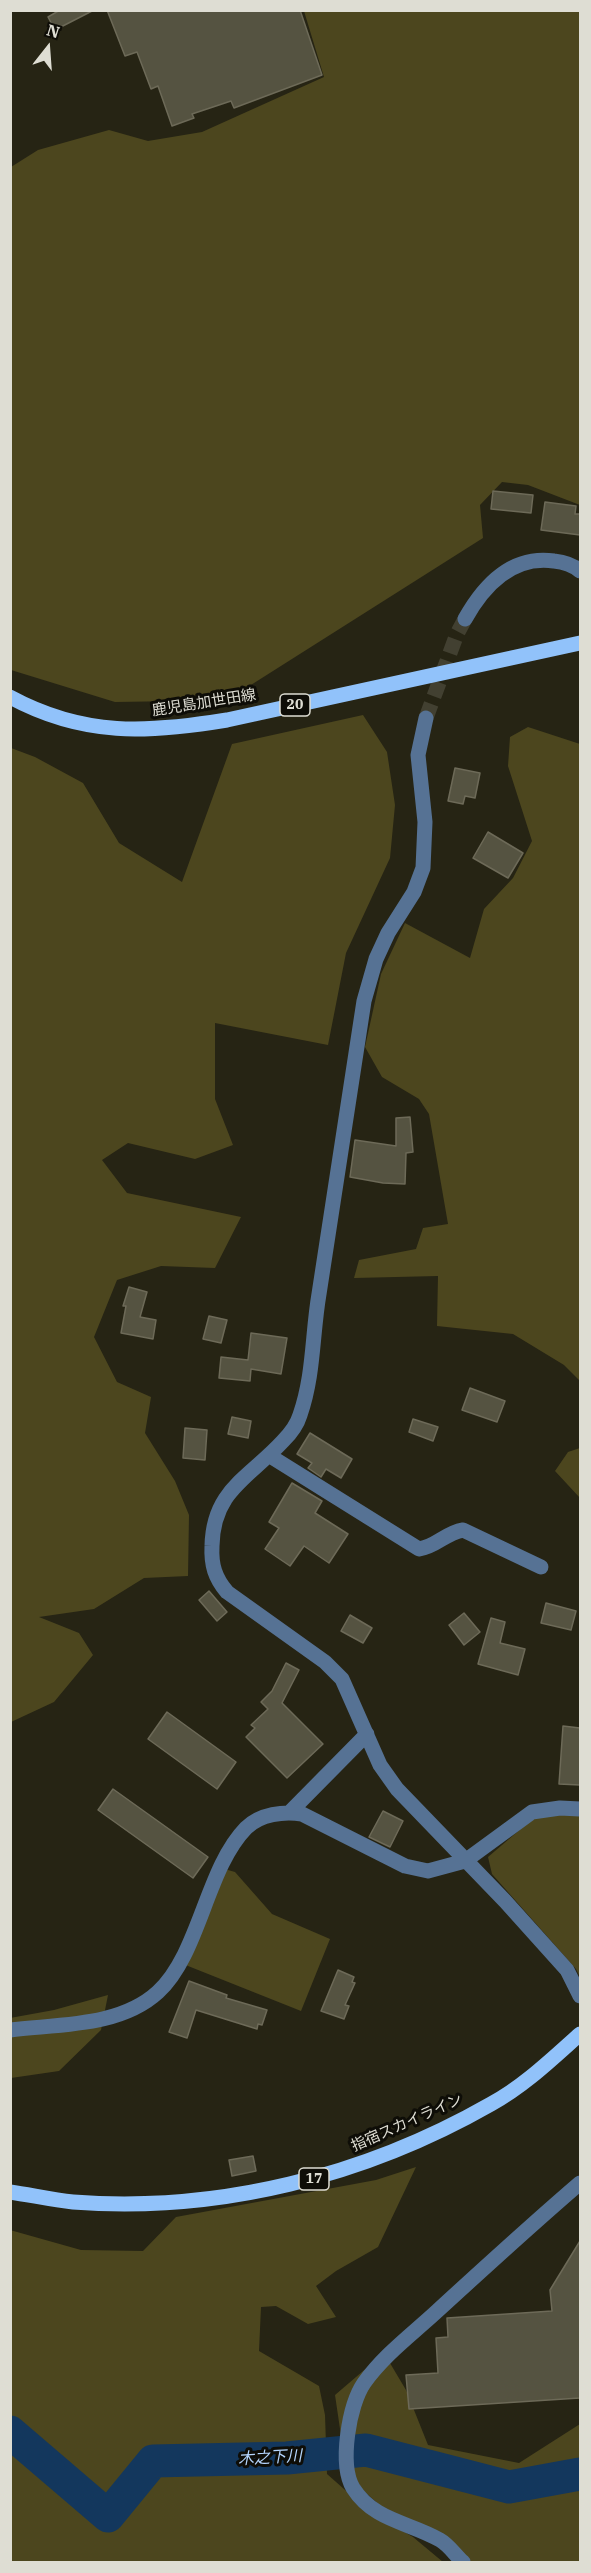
<!DOCTYPE html>
<html>
<head>
<meta charset="utf-8">
<style>
	body { margin:0 }
	#map { position:relative; width:591px; height:2573px; overflow:hidden; background:#262414; font-family:"IBM Plex Serif",serif }
	canvas { display:block }
	.frame { position:absolute; inset:0; border:12px solid #deddd3; pointer-events:none }
	.north { position:absolute; left:18px; top:18px; width:60px; height:60px; -webkit-text-stroke:4px #0e0d07; paint-order:stroke; rotate:17deg; font-size:16px; font-weight:700; line-height:24px; text-align:center; color:#deddd3 }
	.north::after { content:''; display:block; margin:auto; width:21px; height:27px; background:#deddd3; clip-path:polygon(50% 0,100% 100%,50% 72%,0 100%) }
</style>
</head>
<body>
<div id="map">
<canvas width="591" height="2573"></canvas>
<div class="frame"></div>
<div class="north">N</div>
</div>
<script>
const c = document.querySelector('canvas').getContext('2d');
c.lineJoin = 'round';
function fillPath(path, color) { c.fillStyle = color; c.fill(path, 'evenodd'); }
function stroke(path, color, width, dash) { c.strokeStyle = color; c.lineWidth = width; c.lineCap = dash ? 'butt' : 'round'; c.setLineDash(dash || []); c.stroke(path); }
function write(font, color, halo, rows, align = 'center') {
  c.font = font + ' "IBM Plex Serif","Noto Sans JP",serif'; c.lineWidth = 6; c.setLineDash([]); c.textBaseline = 'middle'; c.strokeStyle = halo; c.fillStyle = color; for (const [text, x, y, turn = 0] of rows) {
    c.save(); c.translate(x, y); c.rotate((+turn || 0) * Math.PI / 180); c.textAlign = isNaN(turn) ? turn : align; if (halo) c.strokeText(text, 0, 0); c.fillText(text, 0, 0); c.restore();
  }
}
fillPath(new Path2D(`
	M304 11H580V505L528 485 502 482 480 505 483 538 243 690 178 701 115 702 11 670V167L38 150 109 130 148 141 202 132 324 77Z
	M363 715 387 752 395 805 390 858 346 953 328 1045 215 1023V1099L233 1145 195 1159 128 1143 102 1160 127 1193 241 1217 215 1268 161 1266 117 1280 94 1337 117 1382 151 1397 145 1433 175 1481 189 1515 188 1576 144 1578 94 1609 39 1617 79 1633 93 1655 54 1702 11 1722V748L35 757 83 783 119 843 182 882 232 744Z
	M528 727 580 744V1381L564 1365 513 1334 437 1326 438 1276 354 1278 359 1260 416 1249 423 1228 448 1224 429 1114 419 1099 382 1077 365 1047 381 974 405 923 470 958 484 909 513 878 532 841 508 766 510 737Z
	M580 1448V1498L555 1471 568 1452Z
	M537 1815H580V1977L576 1969 492 1874 488 1857Z
	M221 1868 235 1872 272 1914 330 1939 301 2011 178 1962Z
	M108 1995 101 2030 59 2071 11 2078 10 2018 54 2010Z
	M416 2167 378 2247 336 2271 316 2286 336 2317 308 2324 276 2306 261 2307 259 2351 319 2386 325 2415 327 2474 370 2512 413 2537 443 2562H11L10 2230 81 2250 143 2251 176 2217 376 2180Z
	M384 2353 406 2390 428 2445 519 2463 580 2424V2562H469L386 2511 353 2481 344 2456 335 2395Z`), '#4c461e');
stroke(new Path2D(`
	M10 2432 108 2516 153 2461 287 2458 366 2450 509 2487 580 2474`), '#13375d', 33);
const building = new Path2D(`
	M60 10H94L55 30 48 17Z
	M107 10H300L322 75 234 108 231 101 192 114 194 118 172 126 158 86 151 89 137 52 125 56Z
	M493 491 533 495 531 513 491 509Z
	M545 502 576 506 575 514H580V535L541 530Z
	M455 768 480 773 475 798 465 796 463 804 448 801Z
	M488 832 523 853 508 878 473 858Z
	M410 1117 413 1152 406 1153 405 1184 383 1183 350 1177 355 1140 396 1146V1118Z
	M129 1287 147 1292 140 1317 156 1320 153 1339 121 1333 126 1306H123Z
	M209 1316 227 1320 221 1343 203 1339Z
	M251 1333 287 1338 281 1374 251 1369 250 1381 219 1378 221 1357 248 1360Z
	M470 1388 505 1401 497 1422 462 1410Z
	M232 1417 251 1421 248 1438 228 1434Z
	M413 1419 438 1427 433 1441 409 1432Z
	M185 1428 207 1430 205 1460 183 1458Z
	M310 1433 352 1459 341 1478 326 1469 321 1477 308 1468 312 1463 297 1454Z
	M292 1483 322 1501 315 1513 348 1534 329 1563 304 1546 290 1566 265 1549 279 1528 269 1522Z
	M209 1591 227 1612 217 1621 199 1600Z
	M546 1603 576 1611 571 1630 541 1623Z
	M464 1613 480 1632 464 1645 449 1625Z
	M350 1615 372 1628 363 1643 341 1631Z
	M491 1618 505 1622 500 1643 525 1649 518 1675 478 1664Z
	M286 1663 299 1670 282 1703 323 1744 287 1778 246 1737 255 1728 251 1725 268 1709 261 1702 272 1691Z
	M167 1712 236 1762 217 1789 148 1739Z
	M563 1726 580 1728V1785L559 1784Z
	M113 1789 208 1857 193 1878 98 1810Z
	M383 1811 403 1821 390 1847 369 1837Z
	M338 1970 354 1977 352 1982 355 1983 345 2005 349 2006 344 2019 321 2011Z
	M189 1981 227 1995 226 1998 267 2010 262 2025 258 2024 257 2029 196 2010 187 2038 169 2032Z
	M253 2156 256 2171 232 2176 229 2160Z
	M580 2241V2398L409 2409 406 2375 438 2373 436 2338 448 2337 447 2318 552 2311 550 2290Z`);
fillPath(building, '#555341');
stroke(building, '#6d6a58', 1.5);
stroke(new Path2D(`
	M426 718 457 634 465 619`), '#424031', 15, [15, 8]);
stroke(new Path2D(`
	M465 619C484 585 512 555 554 561 564 562 573 565 580 571
	M426 718 418 755 425 822 423 868 414 892 388 933 376 959 364 1001C349 1099 334 1196 319 1294 312 1335 314 1375 300 1415 297 1425 290 1434 283 1441 249 1478 213 1490 212 1546 211 1565 215 1578 227 1592L325 1662 342 1679 380 1765 397 1789 505 1901 567 1970 580 1996
	M270 1456 419 1549C436 1547 445 1533 463 1530L541 1567
	M290 1812 367 1734
	M10 2030C59 2024 120 2027 158 1992 200 1953 206 1869 246 1828 260 1814 284 1811 302 1814L405 1866 428 1871 465 1861 532 1812 560 1808 580 1809
	M463 2562C456 2556 449 2545 440 2540 409 2522 374 2521 353 2488 339 2464 349 2405 364 2383 383 2356 411 2335 435 2313 483 2269 531 2225 580 2183`), '#567294', 15);
stroke(new Path2D(`
	M10 697C84 737 148 733 227 720L580 643
	M10 2192C31 2195 52 2200 73 2202 219 2213 365 2176 491 2104 524 2086 552 2059 580 2034`), '#91c2fa', 15);
for (const [x, y, w] of [
	[295,705,30],
	[314,2179,30]
]) { const box = new Path2D(); box.roundRect(x - w / 2, y - 11, w, 22, 4.5); c.fillStyle = '#0e0d07'; c.fill(box); stroke(box, '#deddd3', 1.5); }
write('bold 14px', '#deddd3', null, [
	["20",295,705],
	["17",314,2179]
]);
write('15px', '#deddd3', '#0e0d07', [
	["鹿児島加世田線",204,703,-9],
	["指宿スカイライン",407,2123,-24]
]);
write('italic 16px', '#b4d5fd', '#0e0d07', [
	["木之下川",270,2458,-3]
]);
</script>
</body>
</html>
